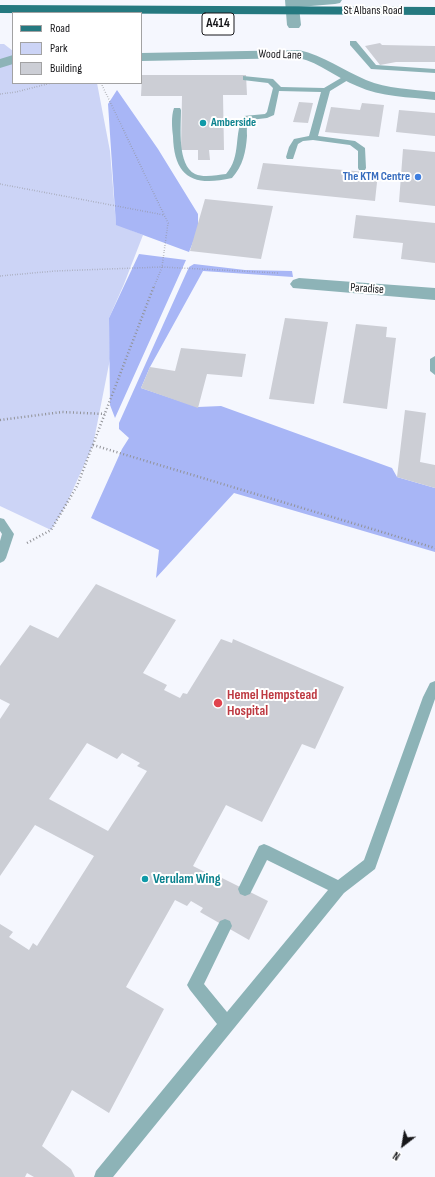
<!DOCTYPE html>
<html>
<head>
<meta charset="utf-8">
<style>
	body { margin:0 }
	#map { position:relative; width:435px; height:1177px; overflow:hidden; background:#f5f7fe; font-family:"Sofia Sans Condensed",sans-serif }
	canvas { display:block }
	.legend { position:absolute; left:12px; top:12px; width:130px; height:72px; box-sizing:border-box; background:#fff; border:1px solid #a2a2a3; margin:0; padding:5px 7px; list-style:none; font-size:12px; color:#17171a }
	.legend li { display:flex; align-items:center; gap:8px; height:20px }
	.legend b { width:20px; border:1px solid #a2a2a3 }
	.north { position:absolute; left:383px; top:1125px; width:40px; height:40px; -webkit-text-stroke:3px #fff; paint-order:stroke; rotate:211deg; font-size:11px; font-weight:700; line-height:16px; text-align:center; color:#17171a }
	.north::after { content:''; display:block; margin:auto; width:14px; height:18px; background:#17171a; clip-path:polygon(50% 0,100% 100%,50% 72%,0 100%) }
</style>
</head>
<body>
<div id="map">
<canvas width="435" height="1177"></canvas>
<ul class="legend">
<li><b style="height:5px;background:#257980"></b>Road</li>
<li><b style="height:11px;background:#ccd4f6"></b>Park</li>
<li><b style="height:11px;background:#ccced5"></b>Building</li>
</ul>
<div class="north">N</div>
</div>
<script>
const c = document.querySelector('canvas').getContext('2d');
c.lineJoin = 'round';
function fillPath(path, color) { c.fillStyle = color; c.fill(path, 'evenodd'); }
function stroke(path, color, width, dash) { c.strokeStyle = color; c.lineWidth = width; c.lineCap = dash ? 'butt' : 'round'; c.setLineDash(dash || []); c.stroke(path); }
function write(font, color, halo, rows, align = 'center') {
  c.font = font + ' "Sofia Sans Condensed",sans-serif'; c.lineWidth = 4; c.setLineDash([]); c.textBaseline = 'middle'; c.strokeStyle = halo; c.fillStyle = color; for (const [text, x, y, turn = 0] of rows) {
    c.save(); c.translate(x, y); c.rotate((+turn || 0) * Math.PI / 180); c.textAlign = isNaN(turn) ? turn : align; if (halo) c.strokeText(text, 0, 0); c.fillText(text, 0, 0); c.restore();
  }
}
fillPath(new Path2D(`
	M0 44H4L13 51V83H97L110 151 116 224 143 235 124 284 109 318 110 359 93 445 67 503 51 530 0 506Z`), '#ccd4f6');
fillPath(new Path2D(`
	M117 90 158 149 198 214V230L189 252 116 225 108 104Z
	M139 254 186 260 115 418 110 405 109 318Z
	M194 264 245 270 292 271 293 277 203 271 150 367 141 388 198 407 221 406 392 468 397 477 435 488V552L234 493 156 578 159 550 91 518 122 449 129 438 119 429V423L189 267Z`), '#a8b6f6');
fillPath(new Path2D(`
	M380 43 382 45 435 46V62H396L380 65 365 46Z
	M142 75H246L247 95H223L224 150H209L210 160H198V150H181L182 96H141Z
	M299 102 313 103 308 123 293 122Z
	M362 103 384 105 379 137 325 132 331 107 360 110Z
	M399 110 435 113V136L396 132Z
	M403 149 435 152V206L399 202Z
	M263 163 378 173 375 201 257 189Z
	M205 199 273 206 261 259 190 251Z
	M356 215 435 223V263L401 259 403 243 353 238Z
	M285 318 328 322 314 404 269 399Z
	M356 324 387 327 386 337 396 338 387 409 343 403Z
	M181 348 246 354 242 377 207 374 198 408 141 388 150 367 175 371Z
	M405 410 426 413 420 462 435 465V488L397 477Z
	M96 584 176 620 143 673 167 685 164 690 180 698 183 693 187 694 221 639 232 643 233 639 344 687 315 749 302 744 262 822 226 805 193 866 207 873 205 876 216 882 220 877 268 901 249 940 200 912 203 908 191 901 187 906 175 900 126 987 164 1009 109 1113 72 1090 42 1146 71 1169 75 1177H34L27 1173 25 1177H0V924L13 932 9 937 29 950 33 943 37 946 94 856 35 825 0 876V719L10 704 0 699V666L30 625 58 638ZM87 743 117 759 122 753 140 763 137 766 147 771 108 831 49 799Z`), '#ccced5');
stroke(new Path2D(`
	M101 83 168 223 162 267 154 287
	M0 94 16 92 51 83
	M0 184 164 215
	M0 276 55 271 162 267 279 273`), '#919297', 1.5, [0.5, 2]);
stroke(new Path2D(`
	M0 420 62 412 105 414
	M93 445 435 548
	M27 543 51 530 77 486 154 286`), '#919297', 2.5, [1, 2.5]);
fillPath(new Path2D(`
	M350 41H356L376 65 435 69V73L371 69 350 45Z
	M346 75H349L353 77 330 91 318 136 355 141 365 148 366 168 365 170H359L358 168V151L350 145 313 140 303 141 298 144 293 159H287L286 157 289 147 294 139 309 136 321 92 279 91 274 115 267 118 250 120C246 125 247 130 247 136 246 151 243 166 232 178 193 187 174 177 173 136 172 128 171 116 174 108H180L181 110C181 127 177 165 195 174 204 178 217 175 226 174 242 156 233 133 244 116L265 114 267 112 273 88 268 83 243 80V76L273 79 281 87 324 88Z
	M435 356V375L430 371V359Z
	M0 518 4 519 14 534 6 558 4 561 0 563V541L2 534 0 531Z
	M435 681V699L375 869 344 893 113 1177H94L96 1171 217 1024 190 990 187 985 220 921 225 919 230 921 232 926 204 984 227 1012 328 890 267 860 250 894 245 896 240 894 238 889 259 846 264 844 269 846 338 880 364 860 423 697 430 683Z`), '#8db3b7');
fillPath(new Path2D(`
	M285 0H342L340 3 335 4 299 7 301 25 299 28H289L287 25Z
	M299 50C324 56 343 70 366 80 387 89 412 89 435 92V100C409 97 381 97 357 86 337 78 320 63 299 58L141 61V53Z
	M13 55V64L0 68V59Z
	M299 278 435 288V300L293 288 290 284 293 280Z`), '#8db3b7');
fillPath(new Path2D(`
	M0 5 435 7V15L0 13Z`), '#257980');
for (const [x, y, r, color] of [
	[203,123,4,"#0f9aa8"],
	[418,177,4,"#3f7fe0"],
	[218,703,5,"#e0444e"],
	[145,879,4,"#0f9aa8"]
]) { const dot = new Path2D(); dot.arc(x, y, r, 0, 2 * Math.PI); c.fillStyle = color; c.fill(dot); stroke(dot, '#fff', 1.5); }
write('12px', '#17171a', '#fff', [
	["St Albans Road",373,11],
	["Wood Lane",280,55,2],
	["Paradise",367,289,4]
]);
write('bold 12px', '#0d838f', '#fff', [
	["Amberside",211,123]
], 'left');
write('bold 12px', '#366cbe', '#fff', [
	["The KTM Centre",410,177]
], 'right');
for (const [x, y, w] of [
	[218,24,32]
]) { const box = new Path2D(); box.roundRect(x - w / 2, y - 11, w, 22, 3); c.fillStyle = '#fff'; c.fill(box); stroke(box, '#17171a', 1); }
write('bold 13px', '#17171a', null, [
	["A414",218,24]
]);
write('bold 14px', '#be3a42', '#fff', [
	["Hemel Hempstead",227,695],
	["Hospital",227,711]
], 'left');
write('bold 14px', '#0d838f', '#fff', [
	["Verulam Wing",153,879]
], 'left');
</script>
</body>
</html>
